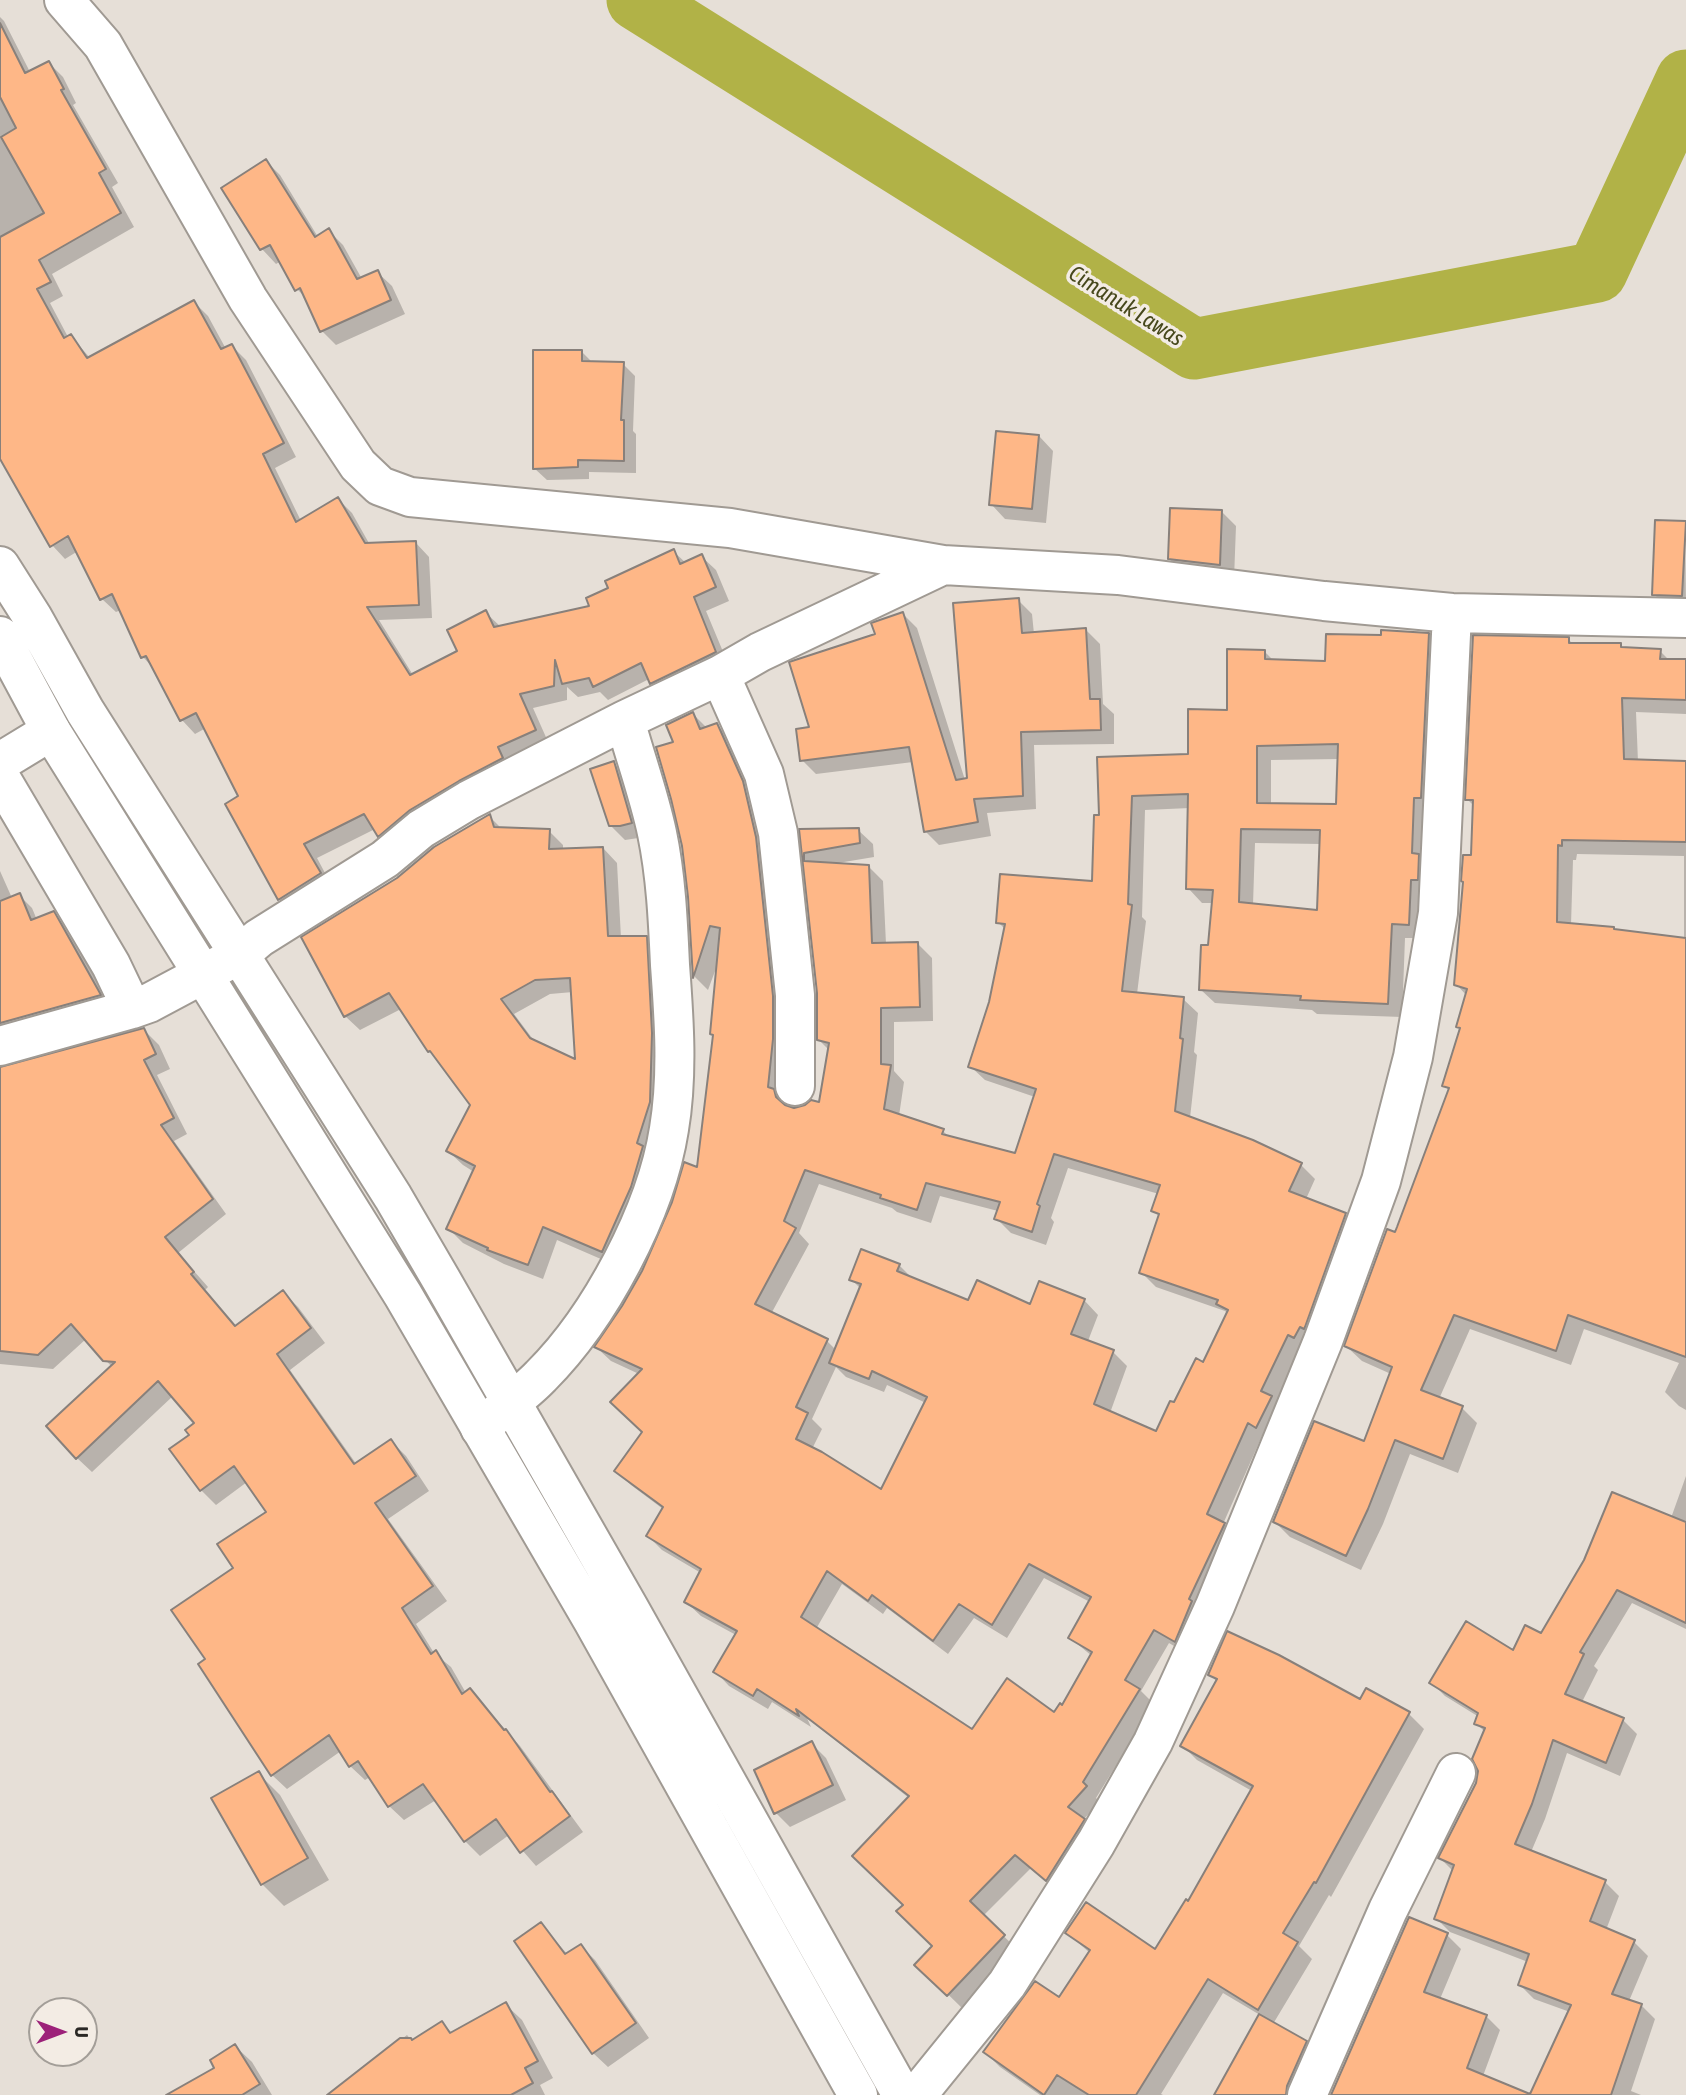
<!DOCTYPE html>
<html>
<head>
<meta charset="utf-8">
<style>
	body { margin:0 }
	#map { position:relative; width:1686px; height:2095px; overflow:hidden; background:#e6dfd7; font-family:"Asap Condensed",sans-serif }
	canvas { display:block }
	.north { position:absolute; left:28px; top:1997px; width:70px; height:70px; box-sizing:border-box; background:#f3ece4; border:2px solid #a39e98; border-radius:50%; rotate:90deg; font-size:19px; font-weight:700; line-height:28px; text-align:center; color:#2a2825 }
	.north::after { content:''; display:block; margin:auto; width:24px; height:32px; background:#9c2179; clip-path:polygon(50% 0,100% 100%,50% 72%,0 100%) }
</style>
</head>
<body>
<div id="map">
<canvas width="1686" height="2095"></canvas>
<div class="north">U</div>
</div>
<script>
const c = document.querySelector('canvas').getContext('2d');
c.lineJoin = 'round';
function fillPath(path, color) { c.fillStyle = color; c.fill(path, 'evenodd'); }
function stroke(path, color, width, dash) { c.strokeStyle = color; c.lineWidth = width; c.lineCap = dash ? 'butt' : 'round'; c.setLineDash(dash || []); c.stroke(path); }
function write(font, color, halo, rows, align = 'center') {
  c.font = font + ' "Asap Condensed",sans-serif'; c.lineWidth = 7; c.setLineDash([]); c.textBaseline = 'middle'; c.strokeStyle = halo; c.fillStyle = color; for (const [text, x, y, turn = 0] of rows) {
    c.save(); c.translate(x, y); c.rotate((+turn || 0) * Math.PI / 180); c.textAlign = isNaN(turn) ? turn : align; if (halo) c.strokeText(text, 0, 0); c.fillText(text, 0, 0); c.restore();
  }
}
fillPath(new Path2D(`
	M0 17 4 21 30 72 49 63 63 77 76 103 73 105 118 183 112 187 134 227 52 274 63 296 50 303 68 337 71 336 90 358 194 302 208 316 226 349 232 346 246 360 296 457 275 468 301 521 338 499 352 513 370 545 416 543 429 557 432 618 379 620 413 675 459 651 486 613 501 627 591 607 611 589 673 551 686 563 702 557 716 570 729 601 706 611 729 666 665 697 649 679 608 700 600 692 578 697 567 687V700L533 708 549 744 393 849 375 829 317 858 333 888 293 913 279 899 227 804 241 797 206 728 195 734 182 720 156 671 143 657 121 610 116 612 102 599 78 551 65 559 52 545 0 456Z
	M266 161 280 175 318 237 329 231 343 245 362 279 377 272 392 286 405 314 336 345 322 331 308 300 297 289 281 261 276 264 262 249 223 188Z
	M582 352 593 363 623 364 635 376 633 431 636 434V473L589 472V479L547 480 534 468Z
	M1039 436 1053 451 1046 523 1005 519 991 504Z
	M1222 512 1236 526 1234 579 1184 573 1169 559Z
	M1685 523 1686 609H1668L1654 594Z
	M1018 600 1032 614 1034 634 1086 630 1100 644 1103 704 1114 714V744L1034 745 1036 809 987 813 991 836 939 845 925 831 913 762 816 774 802 760 811 729 877 636 903 614 917 628 965 780H969Z
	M1428 635 1443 649 1423 938H1405L1402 1017 1317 1014 1312 1010 1215 1003 1200 989 1209 947 1214 903H1202L1188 888 1190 808 1145 810 1142 917 1146 921 1137 994 1183 999 1198 1013 1194 1052 1197 1055 1190 1118 1301 1165 1315 1179 1306 1199 1345 1214 1360 1229 1276 1403 1285 1412 1271 1441 1262 1436 1223 1524 1239 1539 1189 1655 1169 1643 1141 1691 1154 1704 1096 1798 1100 1802 1083 1820 1098 1834 1061 1894 1031 1868 983 1916 1018 1950 963 2009 917 1964 934 1946 905 1905 909 1798 807 1718 811 1727 772 1702 768 1709 729 1686 715 1671 736 1635 701 1616 686 1602 701 1573 662 1550 648 1536 663 1509 631 1485 616 1470 644 1433 639 1374 611 1361 596 1347 644 1272 674 1203 699 1169 715 1037 711 1034 718 963 708 990 695 977 675 743 693 714 707 728 717 725 731 739 757 797 787 1055 782 1100 789 1108 794 1110 821 1104 829 1050 819 1040V993L801 830H858L873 844 874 857 838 863 869 867 883 881 886 944 917 943 932 958 933 1021 894 1022V1071L904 1082 899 1116 943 1131 950 1138 1017 1155 1035 1097 985 1080 970 1066 991 1002 1005 929 998 922 1094 883 1101 817 1190 755 1229 711 1265 652 1274 661 1327 663 1383 637ZM1339 759 1337 806 1271 805V760ZM1255 843 1321 844 1319 912 1253 905ZM1068 1168 1159 1194 1153 1210 1160 1217 1141 1272 1156 1287 1225 1311 1228 1314 1203 1364 1157 1434 1110 1413 1127 1366 1113 1352 1088 1341 1098 1315 1084 1300 1031 1306 969 1302 914 1280 899 1265 851 1279 861 1289 836 1350 827 1341 771 1314 809 1244 799 1233 819 1184 892 1208 897 1212 931 1223 940 1196 998 1211 996 1218 1011 1233 1046 1245 1054 1222 1051 1218ZM836 1367 846 1377 884 1392 887 1385 926 1403 881 1491 812 1449 822 1429 812 1419ZM1044 1578 1090 1602 1070 1638 1092 1656 1063 1708 1055 1714 972 1731 816 1629 842 1584 883 1614 887 1608 948 1654 974 1618 1007 1638Z
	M1568 639 1574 645 1620 644 1624 649 1660 651 1670 661H1686V714L1636 712 1638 762 1686 765V1410L1679 1406 1665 1392 1679 1363 1584 1329 1571 1365 1470 1329 1439 1399 1462 1408 1477 1423 1458 1473 1410 1454 1383 1524 1361 1570 1290 1537 1275 1522 1365 1443 1391 1374 1362 1361 1346 1346 1395 1234 1450 1091 1444 1085 1462 1030 1458 1026 1467 996 1456 984 1473 857 1475 807 1467 799ZM1577 854 1684 856V940L1571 925 1573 860H1576Z
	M614 763 628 778 645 837 625 840 611 826Z
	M489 816 502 829 549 831 563 845V850L603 848 617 863 621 938H646L661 952 664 1119 617 1266 557 1240 543 1279 504 1264 463 1243 448 1228 474 1172 463 1165 448 1151 472 1105 440 1063 429 1051 401 1009 360 1030 345 1016 398 879ZM573 992 577 1061 535 1042 514 1014 550 994Z
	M0 871 12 898 19 895 32 908 37 920 53 913 66 926 112 1007 0 1038Z
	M144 1030 159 1045 170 1069 157 1075 187 1134 174 1141 226 1214 178 1253 208 1287 205 1290 236 1328 283 1292 298 1307 325 1343 290 1370 357 1465 391 1441 406 1456 429 1491 388 1519 447 1601 416 1624 434 1653 451 1667 466 1693 470 1690 520 1746 583 1832 536 1866 509 1835 480 1856 465 1841 436 1800 404 1820 389 1806 370 1777 365 1780 350 1766 341 1751 287 1789 272 1775 208 1660 236 1569 268 1512 247 1482 216 1505 201 1490 192 1435 196 1424 173 1396 92 1472 77 1458 112 1367 86 1339 53 1369 0 1364V1077Z
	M1686 1476V1629L1632 1603 1594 1666 1598 1670 1582 1702 1623 1720 1637 1734 1620 1776 1567 1753 1545 1819 1531 1852 1605 1882 1619 1896 1606 1930 1634 1942 1648 1956 1629 2001 1641 2005 1655 2019 1631 2091 1641 2095H1348L1447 1935 1461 1949 1440 1999 1486 2016 1500 2030 1483 2076 1532 2095 1570 2012 1534 1999 1520 1985 1528 1962 1450 1932 1436 1918 1454 1872 1440 1858 1477 1783 1485 1732 1476 1723 1479 1717 1445 1696 1431 1682 1514 1652 1541 1635 1671 1518Z
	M1210 1674 1361 1702 1367 1691 1409 1714 1424 1729 1331 1897 1329 1895 1299 1946 1312 1959 1273 2024 1306 2042 1321 2057 1298 2095H1216L1260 2015 1223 1993 1161 2094 1163 2095H1040L1000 2067 985 2052 1060 2000 1090 1953 1067 1933 1156 1951 1189 1903 1252 1791 1197 1760 1182 1745 1217 1682Z
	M811 1743 826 1758 846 1800 790 1827 776 1813Z
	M258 1773 280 1795 329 1880 284 1906 262 1884 214 1798Z
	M541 1924 568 1955 581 1946 595 1960 649 2038 608 2067 593 2053Z
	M505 2004 522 2020 553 2078 540 2085 545 2095H329L407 2035 413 2042 442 2023 452 2033Z
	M235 2046 252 2062 272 2095H170L217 2069Z`), '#0003');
stroke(new Path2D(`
	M637 0 1194 349 1597 272 1686 80`), '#b1b247', 61);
const building = new Path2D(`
	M0 23 25 73 49 61 64 89 61 90 106 169 99 173 121 213 39 260 51 282 37 289 64 338 71 334 87 358 194 300 221 349 232 344 284 443 263 454 296 522 338 497 365 543 416 541 419 605 367 607 410 675 457 651 447 630 486 610 494 627 589 606 586 598 608 588 605 581 674 549 680 564 702 554 716 587 694 597 716 652 650 684 641 663 593 687 589 678 562 684 555 660 554 686 520 694 536 730 498 747 503 758 459 781 410 810 378 837 364 814 304 844 321 873 278 900 225 804 238 796 196 713 180 721 146 656 141 658 112 594 100 600 68 536 50 547 0 459V237L44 213 1 137 16 128 0 97Z
	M266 159 315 237 329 228 357 279 378 270 391 300 320 332 300 288 295 291 270 245 260 250 221 188Z
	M533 350H582V361L624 362 621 420H624V461L578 460V467L533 469Z
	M996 431 1039 435 1032 509 989 505Z
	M1170 508 1222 510 1220 565 1168 559Z
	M1655 520 1686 521 1682 596 1652 595Z
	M1019 598 1022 633 1086 628 1090 699H1100L1101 730 1021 732 1023 796 974 799 978 822 924 832 909 747 800 761 796 729 809 727 789 662 875 634 871 623 903 612 956 780 967 778 953 603Z
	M1381 630 1429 633 1421 798H1414L1412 853 1419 854 1418 880H1411L1409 925 1392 924 1388 1004 1300 1000 1301 996 1199 990 1201 945H1208L1213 890 1186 889 1188 794 1132 796 1128 904 1132 905 1122 991 1184 997 1180 1038 1183 1039 1175 1111 1253 1140 1302 1163 1289 1191 1346 1213 1305 1327 1304 1329 1300 1327 1294 1338 1288 1335 1261 1391 1272 1396 1256 1428 1248 1423 1207 1514 1225 1523 1189 1599 1192 1601 1175 1642 1154 1630 1125 1680 1140 1689 1083 1782 1087 1786 1068 1807 1085 1819 1046 1881 1015 1855 970 1901 1005 1935 947 1996 914 1965 932 1946 896 1911 903 1905 852 1856 909 1796 796 1709 799 1716 757 1689 753 1696 713 1672 737 1631 684 1602 701 1569 646 1536 663 1507 614 1471 642 1432 610 1402 642 1369 594 1347 622 1306 642 1271 672 1202 684 1162 697 1167 713 1035 710 1034 720 928 710 926 693 978 688 897 682 846 671 799 656 747 673 742 666 725 693 712 700 729 717 723 743 781 756 837 773 996V1039L768 1087 774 1089 776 1097 785 1105 794 1108 805 1105 811 1100 819 1102 829 1043 817 1040V993L799 829 859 828 860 843 804 853V861L869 865 872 943 918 942 920 1007 881 1008V1064L891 1065 884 1109 944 1129 942 1134 1015 1153 1036 1089 968 1067 989 1002 1005 924 996 923 1000 874 1092 881 1094 815H1099L1097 757 1188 754V709L1227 710V649L1265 650V659L1325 661 1326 634 1381 635ZM1338 744 1336 804 1257 803V746ZM1241 829 1320 830 1317 910 1239 902ZM1054 1154 1160 1185 1151 1211 1159 1214 1139 1273 1218 1300 1216 1304 1228 1310 1203 1362 1196 1358 1174 1402 1170 1401 1156 1431 1094 1404 1114 1350 1071 1334 1085 1299 1039 1281 1030 1304 977 1280 968 1300 897 1271 900 1264 861 1249 849 1280 861 1284 829 1363 869 1379 872 1371 927 1397 881 1489 822 1452 796 1439 808 1413 796 1407 828 1339 755 1304 796 1228 784 1221 805 1170 881 1195 880 1198 917 1210 926 1183 1000 1202 994 1219 1032 1232 1040 1206 1037 1204ZM1029 1564 1091 1597 1068 1638 1092 1652 1062 1705 1060 1703 1054 1712 1007 1678 972 1729 801 1617 827 1571 868 1601 872 1595 933 1641 959 1604 992 1625Z
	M1473 635 1569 637V643H1621V647L1661 649 1660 659H1686V700L1622 698 1624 759 1686 761V842L1562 840V846L1558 845 1557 922 1614 927V929L1686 938V1357L1568 1315 1556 1351 1454 1315 1421 1390 1463 1406 1443 1459 1395 1440 1368 1509 1346 1556 1273 1522 1314 1421 1364 1441 1392 1367 1344 1346 1387 1229 1395 1232 1397 1227 1449 1088 1442 1086 1460 1028 1456 1027 1467 989 1454 985 1463 882 1461 881 1463 855H1471L1473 800H1465Z
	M614 761 632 823 620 826H609L590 769Z
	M490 814 494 827 550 829 549 849 603 847 608 936H647L652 1033 650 1102 637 1143 643 1146 631 1187 602 1252 543 1227 528 1265 487 1250 488 1248 446 1229 475 1166 446 1151 470 1105 430 1051 428 1052 389 993 344 1017 301 937 397 878 434 847ZM570 978 575 1059 530 1038 501 999 535 980Z
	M20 893 31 920 54 911 101 995 0 1023V901Z
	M144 1028 156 1054 144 1060 174 1118 161 1125 213 1199 165 1237 194 1272 191 1274 235 1326 283 1290 311 1328 277 1354 354 1464 391 1439 416 1476 375 1503 433 1586 402 1608 431 1654 436 1650 462 1694 470 1688 504 1730 506 1729 550 1792 552 1791 570 1816 520 1853 496 1819 464 1842 423 1784 388 1807 358 1761 349 1767 329 1735 271 1776 198 1664 205 1659 171 1610 233 1568 217 1544 266 1512 234 1466 200 1491 169 1449 189 1435 185 1430 194 1423 158 1381 76 1459 46 1426 115 1362 103 1361 71 1324 38 1355 0 1351V1067Z
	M1612 1492 1686 1522V1623L1617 1590 1580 1652 1584 1654 1565 1694 1624 1718 1606 1763 1553 1740 1532 1804 1515 1844 1606 1880 1590 1921 1635 1940 1612 1994 1642 2004 1611 2095H1331L1409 1917 1448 1933 1424 1992 1487 2015 1467 2068 1530 2094 1571 2005 1518 1985 1529 1954 1434 1919 1454 1865 1438 1858 1476 1783 1478 1771 1472 1759 1485 1728 1474 1724 1478 1713 1429 1683 1466 1621 1513 1650 1525 1625 1541 1633 1584 1560Z
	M1227 1631 1279 1655 1360 1699 1366 1688 1410 1712 1316 1883 1314 1882 1283 1933 1298 1942 1258 2010 1208 1979 1136 2095H1089L1057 2075 1044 2095 983 2052 1035 1981 1059 1997 1090 1950 1065 1933 1086 1902 1155 1949 1186 1899 1188 1901 1253 1786 1180 1746 1217 1679 1208 1675Z
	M812 1741 833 1785 774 1814 754 1770Z
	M259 1771 308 1858 261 1885 211 1798Z
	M541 1922 565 1954 581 1944 636 2023 592 2054 514 1941Z
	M506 2002 538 2061 525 2068 533 2083 511 2095H327L400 2038H411L412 2040 442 2021 450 2033Z
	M1259 2014 1307 2041 1287 2086 1286 2095H1214Z
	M235 2044 260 2084 242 2095H166L214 2068 210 2060Z`);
fillPath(building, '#feb787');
stroke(building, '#88807b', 2);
const minor = new Path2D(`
	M64 0 103 45 248 299 358 465 380 486 410 497 730 528 943 565
	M720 675 764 774 778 833 795 995V1086
	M0 762 51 731
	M0 777 111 965 132 1009
	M0 1046 132 1009 149 1003 239 955 259 938 385 859 421 829 469 800 625 720 720 675 760 652 943 565 1118 575 1324 601 1452 613 1686 618
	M480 1428C499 1411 524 1394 541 1376 600 1317 656 1212 669 1129 678 1075 674 1019 670 965 668 921 666 876 657 833 649 795 635 757 625 720
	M917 2095 1007 1984 1096 1843 1153 1742 1215 1606 1261 1493 1323 1341 1381 1181 1413 1057 1438 913 1452 613
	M1307 2095 1388 1910 1456 1773`);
const secondary = new Path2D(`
	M0 566 33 618 85 711 393 1197 442 1281 629 1608 902 2095
	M0 636 51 731 403 1295 593 1621 858 2095`);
stroke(minor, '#a09a93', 42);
stroke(secondary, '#a09a93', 42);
stroke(minor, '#fff', 38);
stroke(secondary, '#fff', 38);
write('italic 23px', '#47481c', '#f3ece4', [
	["Cimanuk Lawas",1126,306,32]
]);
</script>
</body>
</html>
